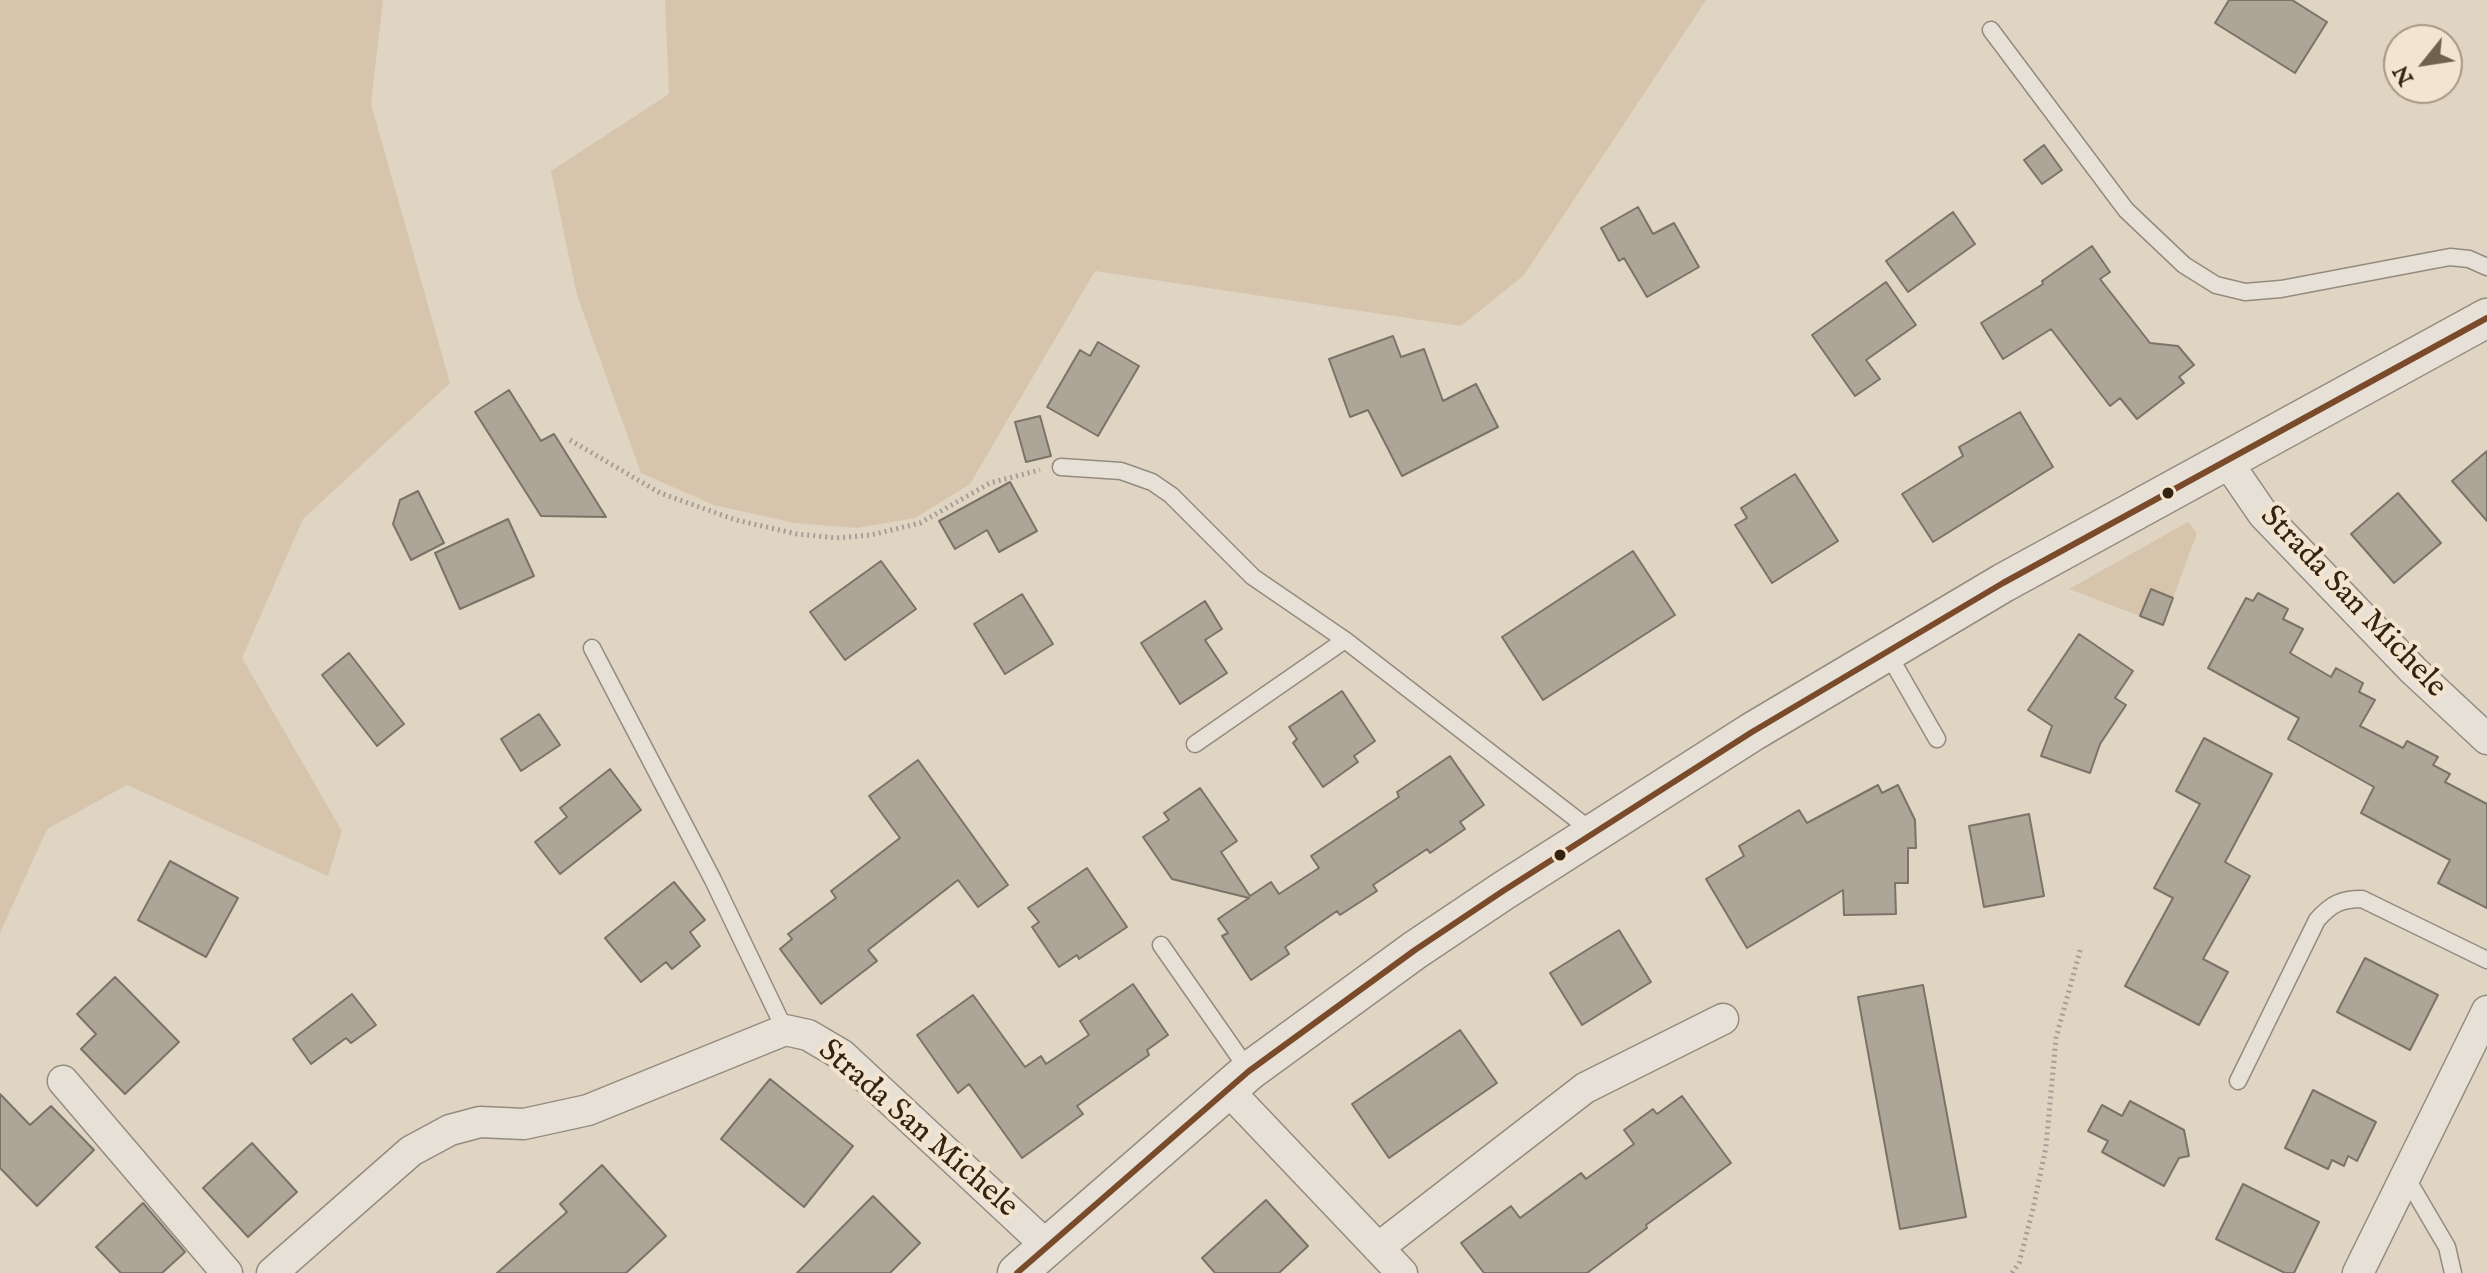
<!DOCTYPE html>
<html>
<head>
<meta charset="utf-8">
<style>
	body { margin:0 }
	#map { position:relative; width:2487px; height:1273px; overflow:hidden; background:#e0d4c3; font-family:"IM FELL English",serif }
	canvas { display:block }
	.north { position:absolute; left:2383px; top:24px; width:80px; height:80px; box-sizing:border-box; background:#f3e4d0; border:2px solid #a79784; border-radius:50%; rotate:240deg; font-size:22px; font-weight:700; line-height:32px; text-align:center; color:#342311 }
	.north::after { content:''; display:block; margin:auto; width:28px; height:36px; background:#70614f; clip-path:polygon(50% 0,100% 100%,50% 72%,0 100%) }
</style>
</head>
<body>
<div id="map">
<canvas width="2487" height="1273"></canvas>
<div class="north">N</div>
</div>
<script>
const c = document.querySelector('canvas').getContext('2d');
c.lineJoin = 'round';
function fillPath(path, color) { c.fillStyle = color; c.fill(path, 'evenodd'); }
function stroke(path, color, width, dash) { c.strokeStyle = color; c.lineWidth = width; c.lineCap = dash ? 'butt' : 'round'; c.setLineDash(dash || []); c.stroke(path); }
function write(font, color, halo, rows, align = 'center') {
  c.font = font + ' "IM FELL English",serif'; c.lineWidth = 8; c.setLineDash([]); c.textBaseline = 'middle'; c.strokeStyle = halo; c.fillStyle = color; for (const [text, x, y, turn = 0] of rows) {
    c.save(); c.translate(x, y); c.rotate((+turn || 0) * Math.PI / 180); c.textAlign = isNaN(turn) ? turn : align; if (halo) c.strokeText(text, 0, 0); c.fillText(text, 0, 0); c.restore();
  }
}
fillPath(new Path2D(`
	M0 0H383L371 104 450 383 303 519 242 658 342 831 328 876 127 785 47 829 0 933Z
	M665 0H1706L1524 275 1461 326 1095 271 970 484 915 518 857 528 795 523 714 505 641 473 577 295 551 171 669 94Z
	M2188 522 2197 533 2173 598 2151 590 2140 616 2069 589Z`), '#d6c4ad');
const building = new Path2D(`
	M2229 0H2292L2327 22 2295 73 2215 23Z
	M2044 145 2062 170 2042 184 2024 160Z
	M1638 207 1653 234 1674 223 1699 267 1647 297 1624 258 1619 261 1601 228Z
	M1953 212 1975 244 1908 292 1886 261Z
	M2092 246 2110 272 2100 279 2150 343 2178 346 2194 365 2179 377 2184 383 2137 419 2120 398 2110 406 2051 329 2003 359 1981 323 2043 284 2042 281Z
	M1886 282 1916 325 1866 360 1880 379 1855 396 1812 335Z
	M1393 336 1401 357 1424 349 1443 401 1476 384 1498 427 1402 476 1368 410 1350 417 1329 359Z
	M1098 342 1139 366 1098 436 1047 407 1080 350 1090 356Z
	M509 390 541 441 554 434 606 517 541 516 475 412Z
	M2020 412 2053 467 1933 542 1902 494 1963 456 1959 447Z
	M1040 416 1051 456 1026 462 1015 422Z
	M2487 451V521L2452 481Z
	M1795 474 1838 541 1772 583 1735 525 1747 518 1741 508Z
	M1010 482 1037 531 999 552 987 530 955 549 939 521Z
	M418 491 444 543 411 560 393 524 400 500Z
	M2398 493 2441 543 2394 583 2351 534Z
	M508 519 534 576 460 609 435 553Z
	M1633 551 1675 615 1543 700 1502 637Z
	M881 561 916 609 845 660 810 612Z
	M2151 589 2173 598 2163 625 2140 616Z
	M2258 593 2288 609 2283 619 2303 629 2290 653 2331 677 2336 668 2363 683 2359 692 2375 700 2360 726 2403 748 2407 741 2438 757 2433 765 2450 774 2445 782 2487 804V908L2438 883 2450 860 2361 813 2374 787 2288 739 2299 718 2208 668 2246 598 2253 601Z
	M1022 594 1053 644 1005 674 974 624Z
	M1205 601 1222 629 1205 640 1227 673 1180 704 1141 643Z
	M2079 634 2133 671 2115 698 2126 705 2100 744 2090 773 2041 756 2052 726 2028 710Z
	M349 653 404 724 377 746 322 675Z
	M1342 691 1375 741 1354 756 1358 762 1323 787 1293 743 1297 739 1289 727Z
	M539 714 560 745 521 771 501 739Z
	M2204 738 2272 774 2225 862 2250 876 2203 959 2228 972 2199 1025 2125 986 2173 898 2154 888 2200 804 2176 791Z
	M1450 756 1484 805 1460 822 1465 829 1430 853 1427 849 1373 885 1377 891 1340 915 1337 911 1285 947 1289 954 1251 980 1222 936 1228 933 1218 919 1249 898 1172 879 1143 837 1169 820 1164 813 1200 788 1237 841 1221 852 1250 896 1271 882 1279 894 1319 868 1311 856 1399 797 1397 792Z
	M918 760 1008 885 978 907 958 880 868 950 877 961 821 1004 780 949 792 939 788 934 836 898 831 891 900 838 869 796Z
	M610 769 641 810 560 874 535 842 567 817 560 808Z
	M1878 785 1882 793 1898 785 1915 820 1916 848H1908V883H1895L1896 914 1844 915 1843 890 1747 948 1706 879 1744 856 1739 846 1799 810 1807 823Z
	M2029 814 2044 896 1984 907 1969 826Z
	M170 861 238 898 206 957 138 920Z
	M1087 868 1127 927 1079 959 1077 955 1059 967 1032 927 1039 922 1028 908Z
	M674 882 705 920 690 932 700 946 672 969 666 962 641 982 605 938Z
	M1619 930 1651 982 1582 1025 1550 973Z
	M2365 958 2438 995 2410 1050 2337 1012Z
	M115 977 179 1042 125 1094 81 1049 96 1034 77 1014Z
	M1133 984 1168 1035 1147 1050 1149 1055 1077 1106 1083 1114 1022 1158 969 1084 958 1093 917 1035 973 995 1025 1067 1041 1056 1046 1064 1089 1035 1080 1021Z
	M1923 985 1966 1217 1900 1229 1858 997Z
	M352 994 376 1025 351 1043 346 1038 311 1064 293 1039Z
	M1460 1030 1497 1083 1389 1158 1352 1104Z
	M770 1079 853 1146 804 1207 721 1139Z
	M2313 1090 2376 1122 2357 1161 2348 1156 2344 1166 2332 1160 2328 1169 2285 1148Z
	M0 1094 30 1125 51 1106 94 1150 37 1206 0 1168Z
	M1682 1096 1731 1163 1646 1225 1647 1228 1587 1273H1484L1461 1243 1511 1206 1520 1218 1581 1173 1586 1179 1634 1144 1624 1130 1653 1109 1657 1114Z
	M2130 1101 2184 1130 2189 1156 2179 1158 2164 1186 2102 1152 2108 1141 2088 1131 2102 1105 2122 1116Z
	M252 1143 297 1192 248 1237 203 1188Z
	M602 1165 666 1236 626 1273H497L567 1212 560 1204Z
	M2243 1184 2319 1222 2294 1273H2285L2216 1239Z
	M873 1196 920 1243 890 1273H797Z
	M1266 1200 1308 1246 1279 1273H1215L1202 1258Z
	M143 1203 185 1252 162 1273H121L96 1247Z`);
fillPath(building, '#aea599');
stroke(building, '#7b7367', 2);
const service = new Path2D(`
	M1991 30 2126 210 2184 265 2216 285 2245 292 2281 289 2450 257 2469 259 2487 267
	M1061 467 1121 471 1152 482 1171 495 1253 577 1345 640 1593 832
	M592 648 713 880 785 1030
	M1887 652 1937 739
	M1195 744 1345 640
	M1161 945 1249 1071
	M2238 1081 2317 920C2331 904 2341 899 2362 899L2487 960
	M2406 1177 2447 1247 2453 1273`);
const minor = new Path2D(`
	M2226 460 2263 514 2413 670 2487 739
	M63 1081 227 1273
	M1227 1089 1402 1273
	M1378 1248 1585 1088 1723 1019
	M272 1273 411 1151 450 1130 480 1122 524 1124 588 1110 785 1030 808 1035 842 1055 1047 1246
	M2358 1273 2487 1011`);
const tertiary = new Path2D(`
	M1017 1273 1249 1071 1415 950 1503 891 1752 732 2003 583 2487 318`);
stroke(service, '#948b7f', 19);
stroke(minor, '#948b7f', 33);
stroke(tertiary, '#948b7f', 41);
stroke(new Path2D(`
	M570 440 660 493 736 520 797 534 837 538 871 535 920 523 990 483 1040 470
	M2012 1273 2019 1263 2033 1209 2046 1147 2056 1038 2081 947`), '#a69f97', 5, [2, 4]);
stroke(service, '#e7e0d7', 16);
stroke(minor, '#e7e0d7', 30);
stroke(tertiary, '#e7e0d7', 38);
stroke(new Path2D(`
	M1017 1273 1249 1071 1415 950 1503 891 1752 732 2003 583 2487 318`), '#7a4b2a', 6);
for (const [x, y, r, color] of [
	[2168,493,7,"#342311"],
	[1560,855,7,"#342311"]
]) { const dot = new Path2D(); dot.arc(x, y, r, 0, 2 * Math.PI); c.fillStyle = color; c.fill(dot); stroke(dot, '#f3e4d0', 3); }
write('32px', '#342311', '#f3e4d0', [
	["Strada San Michele",2352,603,46],
	["Strada San Michele",917,1130,41]
]);
</script>
</body>
</html>
